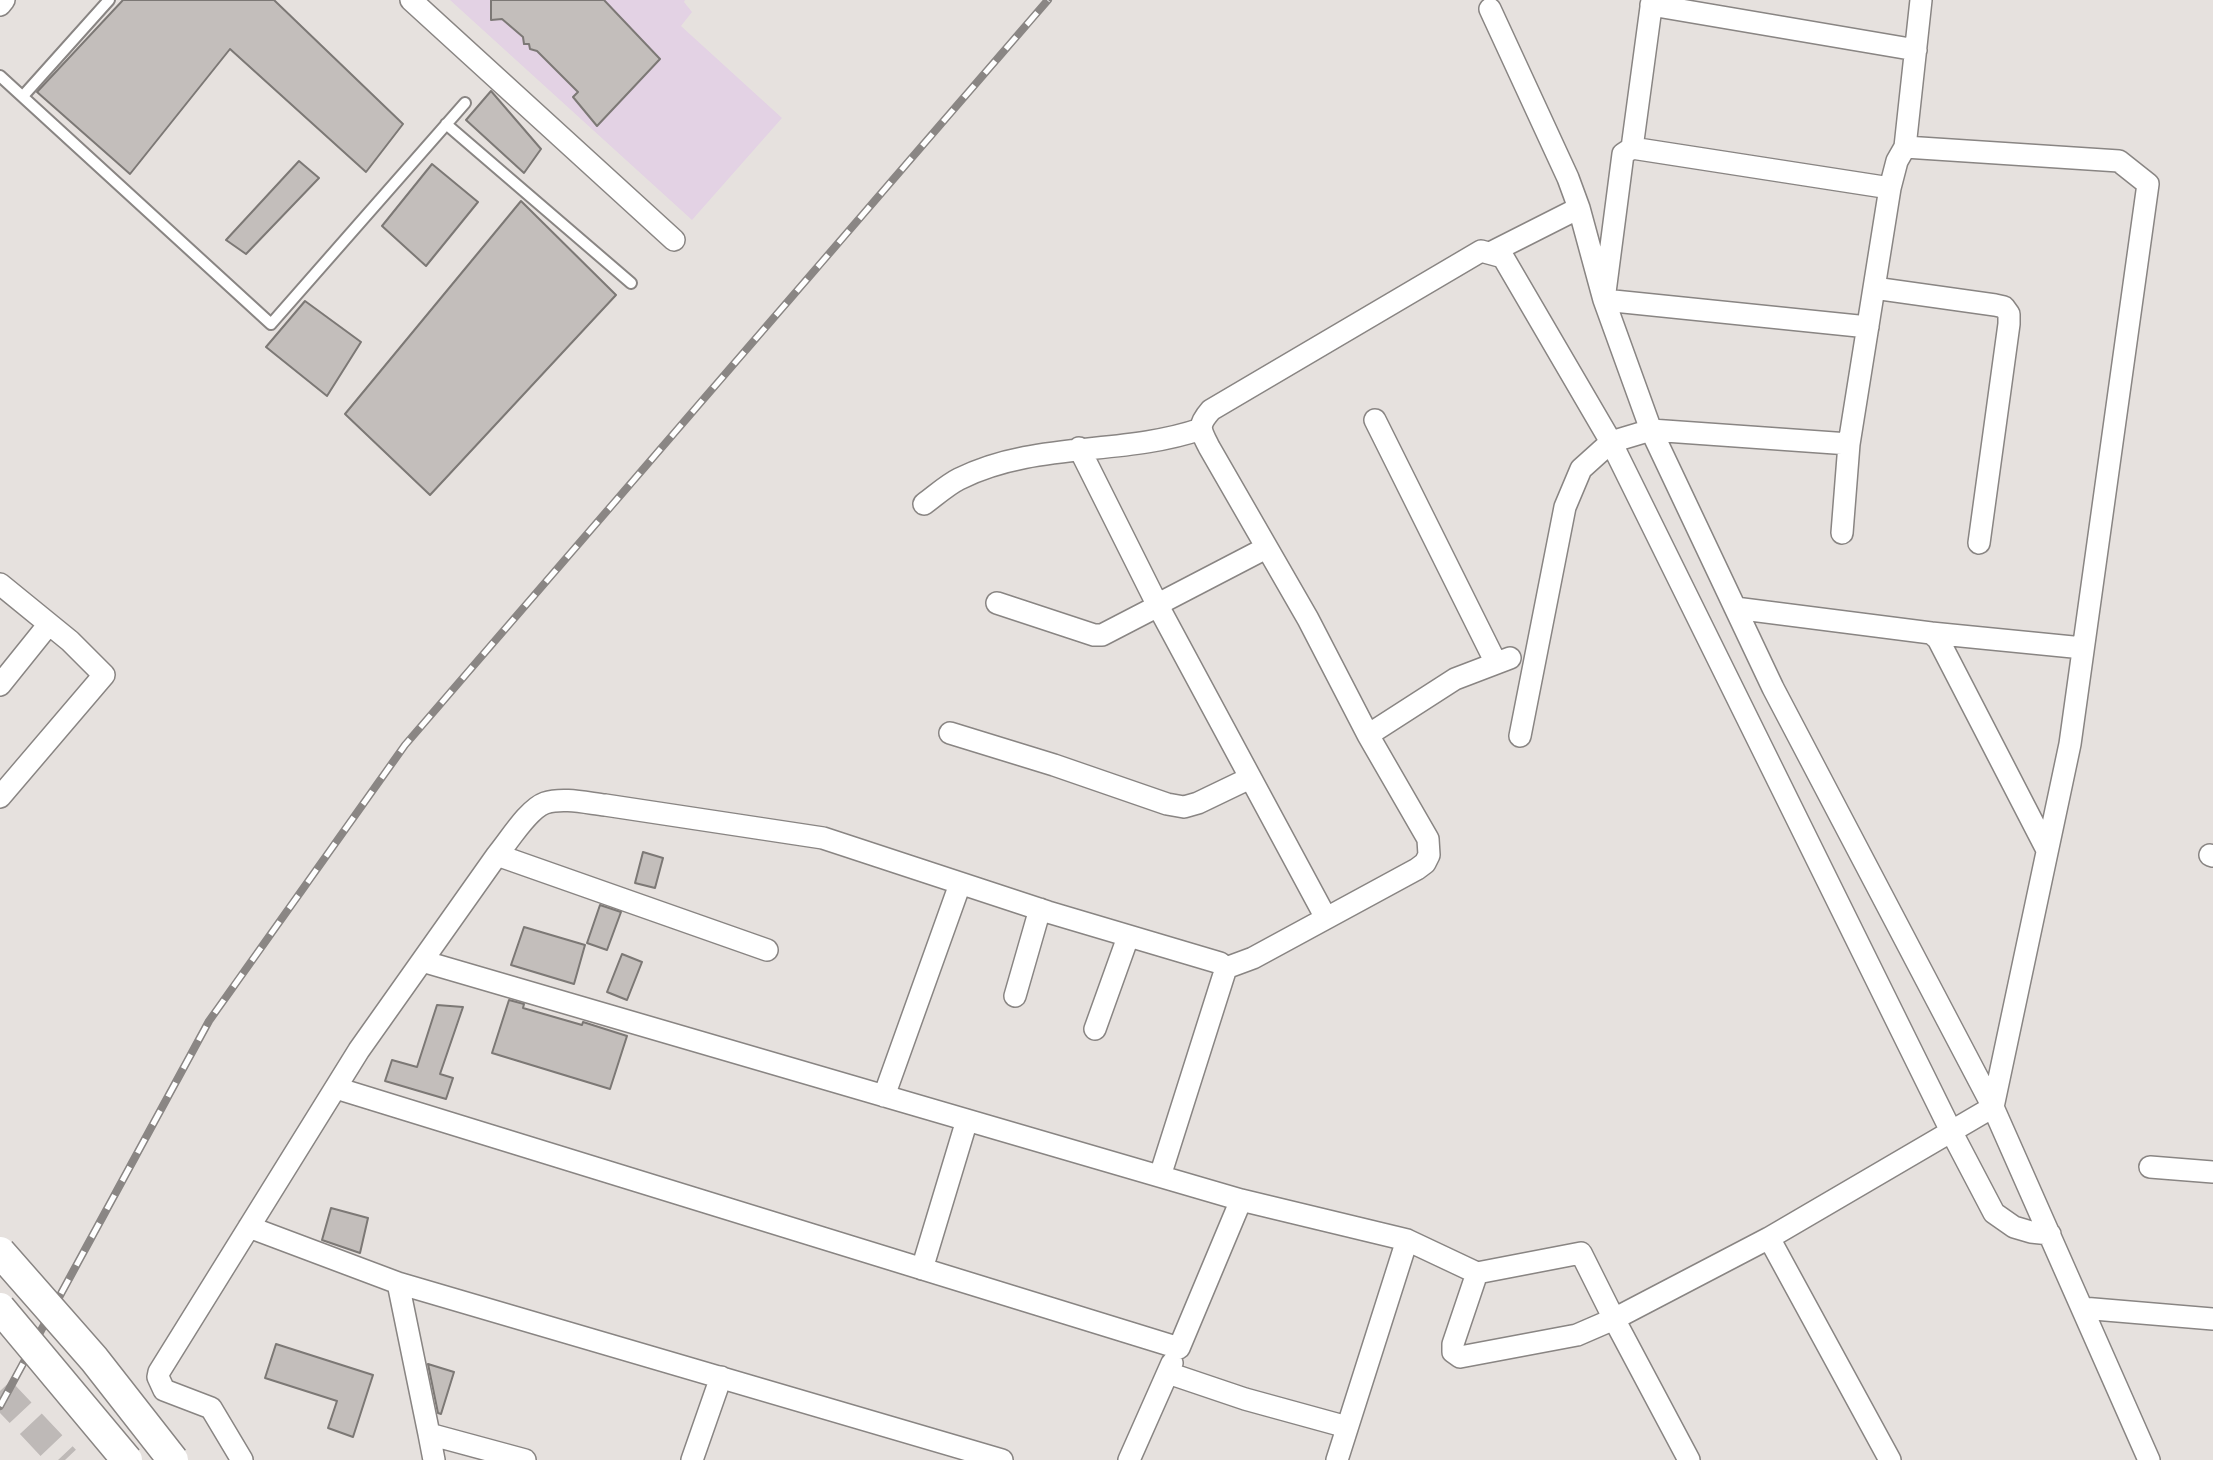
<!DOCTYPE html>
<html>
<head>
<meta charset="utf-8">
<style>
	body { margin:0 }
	canvas { display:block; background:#e6e1de }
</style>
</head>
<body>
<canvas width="2213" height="1460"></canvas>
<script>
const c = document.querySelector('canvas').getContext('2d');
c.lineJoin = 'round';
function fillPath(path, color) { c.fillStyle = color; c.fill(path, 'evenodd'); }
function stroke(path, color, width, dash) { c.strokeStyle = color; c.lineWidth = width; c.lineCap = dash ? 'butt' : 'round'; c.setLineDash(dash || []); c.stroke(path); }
fillPath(new Path2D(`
	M450 0H685L684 2 692 12 681 26 782 118 692 220Z`), '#e3d2e4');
const building = new Path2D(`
	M123 0H274L403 124 366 172 230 49 130 174 37 92Z
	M491 0H604L660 59 597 126 573 97 578 92 537 51 530 49 529 44H524L523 37 502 19 491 20Z
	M491 91 541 149 524 173 466 120Z
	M299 161 319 178 246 254 226 240Z
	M432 164 478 202 426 266 382 226Z
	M521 201 616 295 430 495 345 414Z
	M305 301 361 342 327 396 266 347Z
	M643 852 663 858 655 888 635 883Z
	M600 905 621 912 607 950 587 943Z
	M524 927 585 945 574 984 511 965Z
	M622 954 642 962 627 1000 607 992Z
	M509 1000 524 1004 523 1008 582 1025 583 1022 627 1036 610 1089 492 1053Z
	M437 1005 463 1007 440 1074 453 1078 446 1099 385 1081 392 1060 417 1067Z
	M331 1208 368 1218 360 1253 322 1240Z
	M276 1344 373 1375 353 1437 328 1428 337 1401 265 1378Z
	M428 1364 454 1372 441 1414 438 1413Z`);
fillPath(building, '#c3bebb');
stroke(building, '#7c7875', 2);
stroke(new Path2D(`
	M0 1391 65 1460`), '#beb9b7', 30, [30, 15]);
const lane = new Path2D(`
	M0 76 271 324 465 103
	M23 96 109 0
	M446 124 631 283`);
const street = new Path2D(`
	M411 0 674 240
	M0 5 4 0
	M1651 5 1916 50
	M1490 9 1568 178 1579 208 1604 300 1868 327
	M1632 148 1652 0
	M1490 253 1579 208
	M1874 288 1995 305 2004 307 2009 314V324L1979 543
	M1375 420 1496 663
	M1849 444 1651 430 1604 300 1623 154 1632 148 1890 188
	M924 504C935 496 947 485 959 479 1035 441 1122 456 1201 429
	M1842 533 1849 444 1890 188 1897 161 1905 147 1921 0
	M1266 548 1166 600 1158 606 1326 918
	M0 584 70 641 104 675 0 797
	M997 603 1094 635H1102L1158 606 1079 448
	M1735 608 1931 633 1938 639 2047 850
	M1931 633 2083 648
	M0 685 49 624
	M950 733 1054 765 1167 804 1184 807 1198 803 1250 778
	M1368 735 1455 679 1510 658
	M1520 736 1565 507 1581 469 1611 442 1651 430 1773 688 1993 1107 2070 744 2148 184 2119 161 1905 147
	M497 855C509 841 528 809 545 803 563 797 587 803 605 805L823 838 1048 912 1220 963 1226 968 1160 1176
	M2210 855 2213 856
	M1226 968 1253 958 1417 869 1425 863 1429 855 1428 839 1368 735 1308 619 1209 447C1200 429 1197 426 1211 410L1481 251 1503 257 1611 442 1951 1131 1994 1213 2014 1227 2031 1232 2050 1234
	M1015 996 1040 909
	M1095 1029 1128 937
	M336 1088 1179 1348 1241 1200 422 961
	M884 1096 960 884
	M2150 1167 2213 1172
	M1241 1200 1407 1240 1477 1273 1581 1253 1614 1319 1577 1335 1460 1357 1453 1352V1344L1477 1273
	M249 1227 398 1283 1002 1460
	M1769 1238 1890 1460
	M922 1269 967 1120
	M398 1283 429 1434 525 1460
	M2082 1308 2213 1319
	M1168 1373 1245 1399 1347 1427
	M429 1434 434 1460
	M242 1460 211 1408 164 1390 158 1377 159 1372 359 1050 497 855 767 950
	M692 1460 721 1377
	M1129 1460 1172 1363
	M1337 1460 1407 1240
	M1689 1460 1614 1319 1769 1238 1993 1107 2149 1460`);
stroke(lane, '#898583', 14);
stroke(street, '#898583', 24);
stroke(lane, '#fff', 10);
stroke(street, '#fff', 21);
const rail = new Path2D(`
	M0 1406 209 1021 405 745 1048 0`);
stroke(rail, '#8a8684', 8);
stroke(rail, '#fff', 5, [16]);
const secondaryBridge = new Path2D(`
	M0 1252 94 1359 173 1460
	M0 1308 127 1460`);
stroke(secondaryBridge, '#898583', 33, []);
stroke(secondaryBridge, '#fff', 30);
</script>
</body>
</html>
